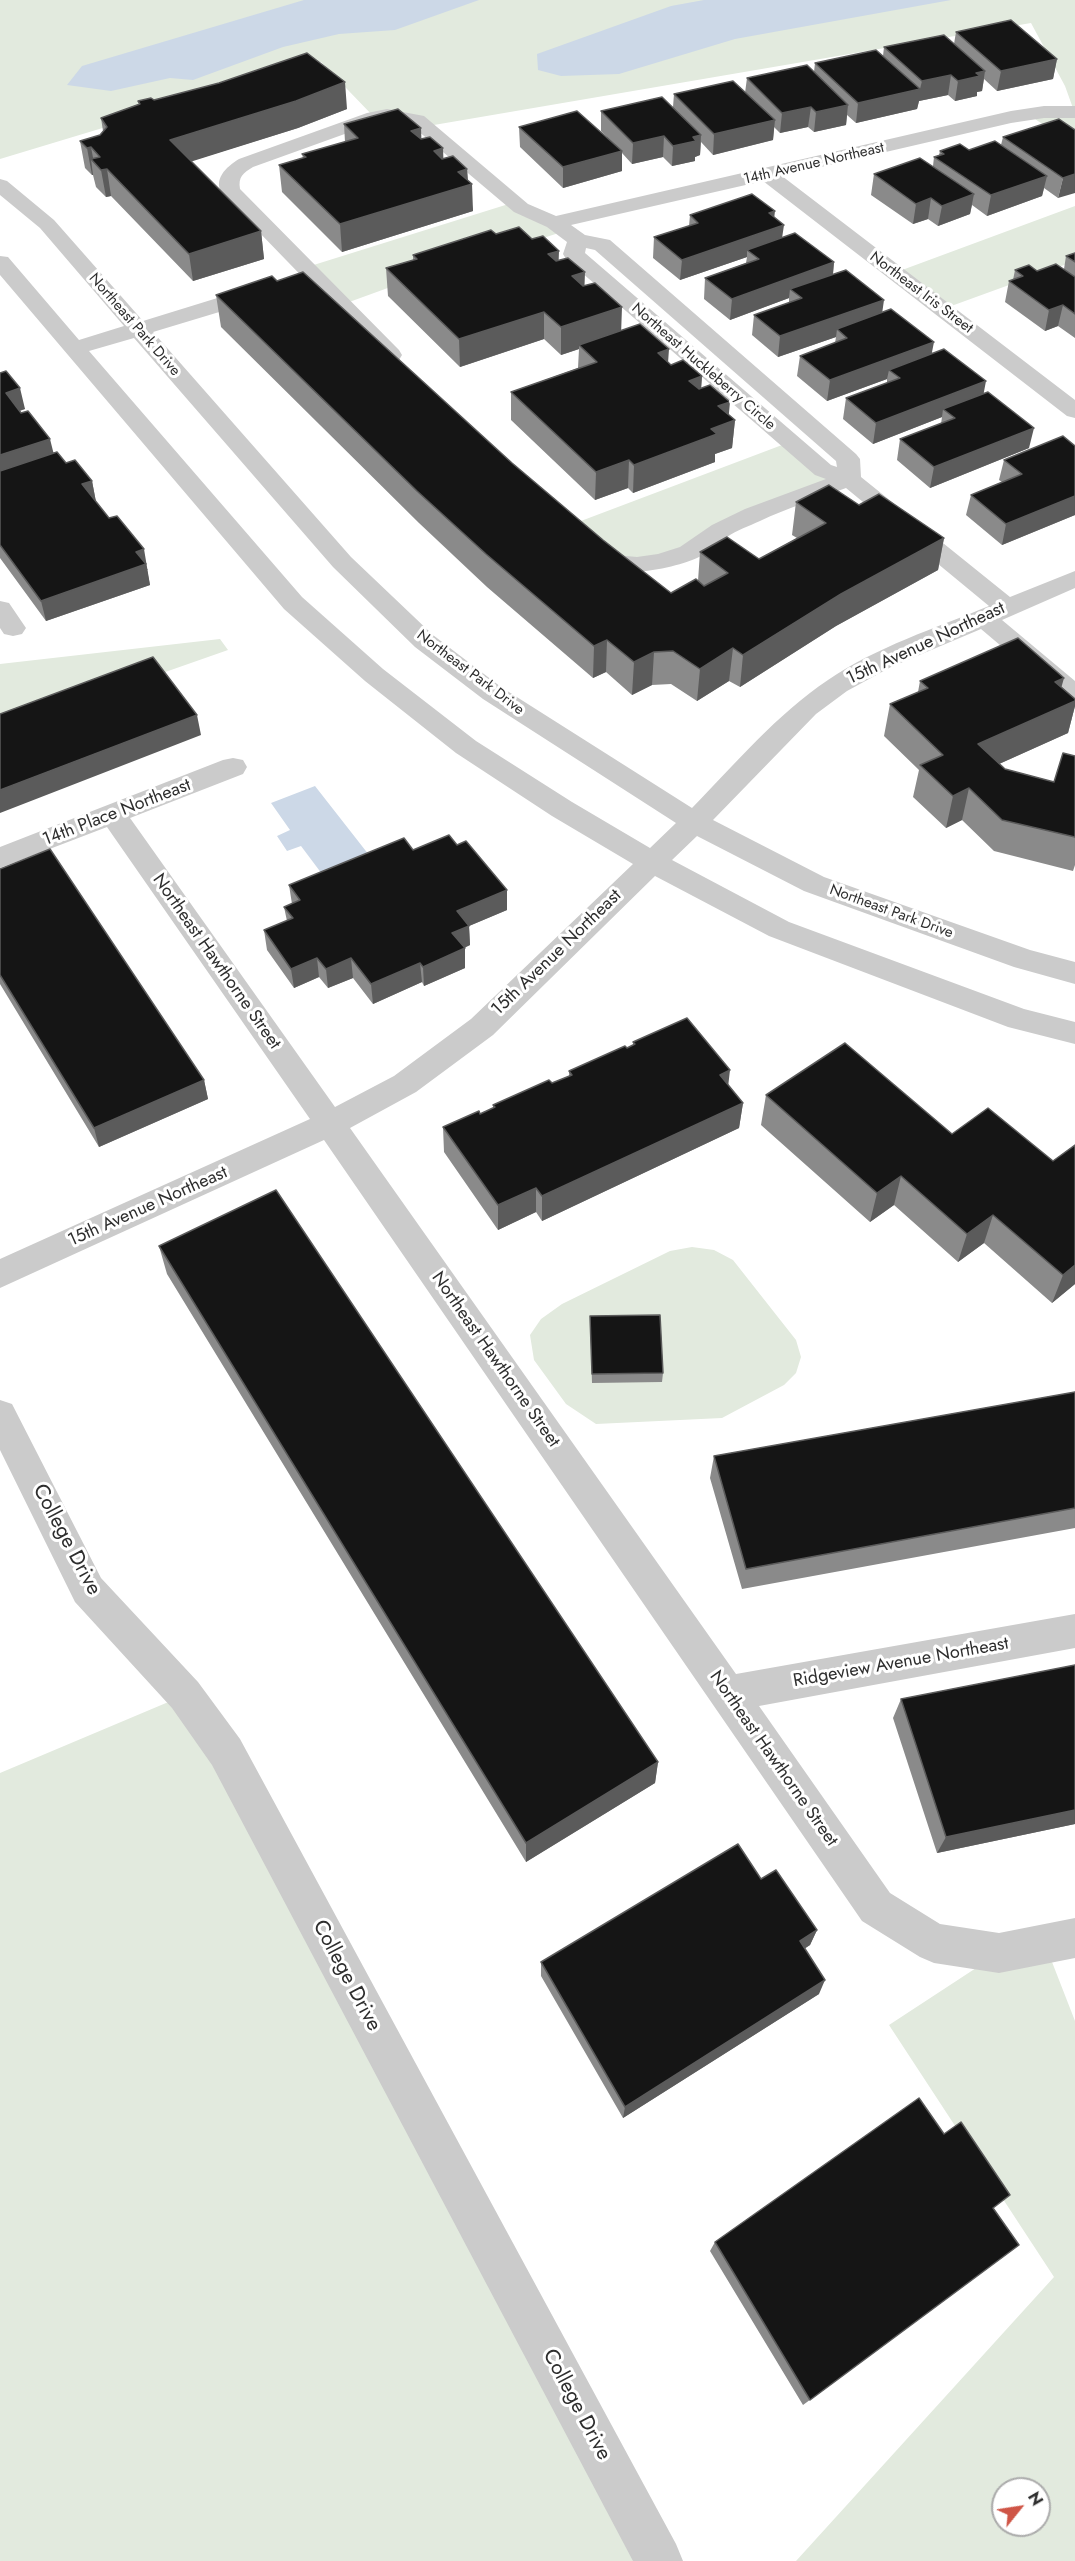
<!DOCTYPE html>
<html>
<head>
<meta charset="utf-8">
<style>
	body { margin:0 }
	#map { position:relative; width:1075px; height:2561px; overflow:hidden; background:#fff; font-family:Jost,sans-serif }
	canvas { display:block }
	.north { position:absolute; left:991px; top:2477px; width:60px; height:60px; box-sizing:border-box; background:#fff; border:2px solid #ababab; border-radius:50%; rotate:60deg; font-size:16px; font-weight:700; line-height:24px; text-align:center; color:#2e2e2e }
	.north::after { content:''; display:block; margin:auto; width:21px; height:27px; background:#cf5546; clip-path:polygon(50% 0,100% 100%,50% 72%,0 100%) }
</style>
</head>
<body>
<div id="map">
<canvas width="1075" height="2561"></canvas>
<div class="north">N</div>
</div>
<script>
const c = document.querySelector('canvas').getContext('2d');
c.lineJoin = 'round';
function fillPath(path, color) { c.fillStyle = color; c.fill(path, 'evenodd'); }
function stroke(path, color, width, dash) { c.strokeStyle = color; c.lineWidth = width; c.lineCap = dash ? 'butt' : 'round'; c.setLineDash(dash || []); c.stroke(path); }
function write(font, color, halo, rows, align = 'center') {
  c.font = font + ' Jost,sans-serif'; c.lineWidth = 6; c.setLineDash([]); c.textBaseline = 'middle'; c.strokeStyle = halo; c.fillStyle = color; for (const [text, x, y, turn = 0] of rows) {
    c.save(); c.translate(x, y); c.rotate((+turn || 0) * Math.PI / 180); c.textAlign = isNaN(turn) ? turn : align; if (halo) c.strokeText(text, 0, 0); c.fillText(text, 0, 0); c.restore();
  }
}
fillPath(new Path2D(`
	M0 0H1075V147L1028 114 1074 111 1065 86 1031 23 428 126 374 117 321 62 0 159Z
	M515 202 565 231 396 285 341 305 304 268Z
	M1075 206V261L943 309 894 273Z
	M790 442 849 479 689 552 637 565 565 527Z
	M220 639 228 650 0 730V664Z
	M692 1247 714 1250 733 1260 796 1340 801 1357 796 1373 784 1385 722 1418 596 1424 566 1404 534 1360 530 1335 541 1319 562 1304 670 1251Z
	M185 1695 659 2561H0V1773Z
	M1045 1944 1075 2021V2561H796L1054 2277 889 2025 999 1953ZM1003 2489H1039V2525H1003Z`), '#e2eade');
fillPath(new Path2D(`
	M304 0H479L395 30 339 34 283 47 193 80 170 78 111 91 67 85 82 66Z
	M704 0H951L735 39 619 74 561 76 538 70 537 54 671 6Z
	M315 786 369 855 322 874 301 846 287 851 277 836 290 830 271 803Z`), '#ccd8e7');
fillPath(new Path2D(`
	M1044 106H1075V118H1044L1011 123 782 176 1075 400V418L1067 416 763 181 571 225 585 235 610 240 856 454 860 459 861 477 1010 597 1075 571V588L1002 620 1075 681V704L1066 701 981 629 891 667 847 691 816 714 713 820 824 877 1030 950 1075 962V984L1014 967 804 891 697 836 672 860 789 922 1024 1009 1075 1022V1044L1008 1027 769 936 655 876 493 1035 416 1092 350 1128 736 1674 1075 1614V1648L759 1706 890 1893 940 1924 999 1933 1075 1918V1958L999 1973 934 1963 920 1957 862 1921 324 1140 0 1288V1259L310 1119 107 827 0 868V847L223 760 233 758 243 760 247 767 243 774 130 818 335 1107 394 1076 471 1019 633 864 552 816 456 753 365 681 284 609 0 275V256L8 257 79 340 124 326 40 228 0 195V179L7 181 54 220 143 321 253 287 261 285 269 287 272 292 269 297 153 332 351 557 433 635 501 687 692 808C735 764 777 714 828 680 876 647 936 628 989 606L846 488C817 499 787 508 760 521 749 526 737 530 727 537 717 543 708 553 697 558 670 570 601 584 581 554L584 549 593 546 614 555 637 557 658 554 680 547 712 525 745 509 826 479 815 475 566 259 563 254 567 242 547 227 514 212 411 125 387 121 378 122 253 167C243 173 238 177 240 189L399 350 402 355 399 360 391 362 383 360 223 195C212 180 226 167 239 159L367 113 387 109 424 116 528 204 556 216 1011 111ZM586 248 595 250 836 461 837 467 831 465 585 253ZM134 338 333 567 415 647 483 699 676 823 650 848 572 802 476 741 383 669 302 597 89 351Z
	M0 601 9 603 26 628 22 634 13 636 4 634 0 628Z
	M0 1400 12 1404 101 1578 198 1682 240 1739 676 2544 683 2561H633L212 1765 172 1708 75 1602 0 1450Z`), '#cbcbcb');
fillPath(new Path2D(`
	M956 32 1057 59 1053 79 997 91 984 79 982 91 977 92V96L955 101 948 95 919 101 917 109 856 123 847 115 846 125 814 132 808 127 780 133 774 127 773 140 713 155 701 142 700 155 695 157V161L672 166 663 157 632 164 622 153V171L563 188 520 147 519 127 607 137 601 131V111L673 107 674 94 745 93 747 78 814 72 815 63 883 56 884 47 954 44Z
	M154 100 347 109 298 128 191 161 261 231 264 259 193 281 111 196 106 197 96 187 93 175H92L85 168 80 141 100 135 103 131 101 118 139 104 138 101Z
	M344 124 421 139 443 148V159L467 169 468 180 473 211 342 252 282 192 279 165 303 158 302 154 345 142Z
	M1075 130 1058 198 1044 188 1042 196 987 216 972 205 970 214 938 226 928 219 913 224 871 195 874 174 933 166 934 157 939 155 940 151 969 150 1001 145 1003 137Z
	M690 215 774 218 782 238 834 262 833 275 984 393 1029 448 930 488 897 460 900 439 941 424 942 417 873 444 843 419 846 398 887 383V379L827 401 797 376 800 356 835 343 836 337 778 357 752 335 754 315 789 303V298L730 320 704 299 705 278 746 263 747 257 680 280 653 258 654 237 689 226Z
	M496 234 532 239 559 261 584 286 622 331 671 365 702 376 701 388 735 420 732 448 715 454V462L633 493 628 488 595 500 511 420V392L578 368 579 349 561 355 544 339 460 367 388 296 386 268 413 260V255Z
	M1075 253V338L1058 326 1045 331 1005 302 1009 281 1013 280 1015 270 1037 271 1064 269 1066 256Z
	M216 295 512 463 603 540 671 593 698 581 700 552 759 559 797 538 792 535 796 502 859 505 944 538 938 570 836 626 740 687 729 681 697 701 671 684 652 685 632 695 606 672 593 678 487 587 419 523 221 327Z
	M0 373 25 409 20 411 54 453 66 463 92 481 96 502 148 570H147L150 585 46 621 0 558Z
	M1075 446V515L1002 545 966 515 971 495 1002 482 999 480 1004 460Z
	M920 681 1062 687 1075 699V706L1068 733 999 764 1005 769 1054 782 1075 756V865L1073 871 994 851 962 820 946 828 913 797 919 770 884 736 890 704 918 692Z
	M457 845 507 890V910L469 926 470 945 464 948 465 968 424 986 422 982 373 1004 353 978 328 988 319 977 294 988 267 950 264 930 287 921 284 907 292 904 289 885 413 850Z
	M0 869 204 1080 208 1099 99 1147 0 984Z
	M633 1042 728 1085 743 1103 739 1128 542 1221 536 1212 498 1230 444 1152 443 1127 480 1114 493 1108V1105L552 1083 569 1076V1071L627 1048 633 1045Z
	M766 1095 952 1134 1053 1161 1075 1145V1284L1052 1303 984 1243 958 1262 894 1205 870 1222 761 1125Z
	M159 1246 658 1762 655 1783 526 1862 167 1274Z
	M590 1316 663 1373 662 1382 592 1383Z
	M1075 1392V1528L742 1589 710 1478 714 1456Z
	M1075 1665V1824L937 1853 893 1718 901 1699Z
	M761 1879 817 1930 810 1945 805 1948 819 1994 623 2118 541 1976V1962Z
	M994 2209 1019 2245 803 2405 710 2251 715 2242Z`), '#8a8a8a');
fillPath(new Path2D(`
	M1057 59 1053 79 997 91 1001 71Z
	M985 71 982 91 977 92V96L955 101 958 81 976 73Z
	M951 75 948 95 919 101 917 109 856 123 858 103 920 89 922 81Z
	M345 82 347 109 298 128 174 167 170 140Z
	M848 105 846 125 814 132 816 112Z
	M811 107 808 127 780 133 782 113Z
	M775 120 773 140 713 155 714 134Z
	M421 128 422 155 411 131Z
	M701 135 700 155 695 157V161L672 166 673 146 693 137Z
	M664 136 663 157 632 164 633 143Z
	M91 147 94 163 91 159 93 175H92L87 148Z
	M443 148 444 175 434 151Z
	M622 151V171L563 188V167Z
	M107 169 111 196 106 197 101 170Z
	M467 169 468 185 472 184 473 211 342 252 340 224 458 172Z
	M1075 174V193L1058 198 1063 178Z
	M1047 176 1042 196 987 216 991 195Z
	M974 194 970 214 938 226 942 206Z
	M931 198 928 219 913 224 916 204Z
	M775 211 773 228 784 225 781 245 747 250V257L680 280 682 260 769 213Z
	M261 231 264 259 193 281 189 254Z
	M559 251 558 278 548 254Z
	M834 262 832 283 790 289 789 298 730 320 732 299Z
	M585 272 584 300 572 276Z
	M884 300 881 321 837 329 836 337 778 357 780 336Z
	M1063 305 1058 326 1045 331 1049 310Z
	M622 307 621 335 579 345V349L561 355V327Z
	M544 312V339L460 367 459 339Z
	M934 342 930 362 889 370 887 379 827 401 830 380Z
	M669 349 667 377 658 353Z
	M702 376 700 404 689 381Z
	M986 381 982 402 943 409 942 417 873 444 876 423Z
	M20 388 25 409 11 413 6 393Z
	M730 402 728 423 735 420 732 448 715 454V462L633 493 634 465 711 429 718 406Z
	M1034 428 1029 448 930 488 934 467Z
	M50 439 55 459 0 478V455Z
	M629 460 628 488 595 500 596 472Z
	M92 481 96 502 82 484Z
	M1075 496V515L1002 545 1006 524Z
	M944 538 938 570 836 626 740 687 743 655 841 594Z
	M144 549 150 585 46 621 41 601 136 552Z
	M607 640 606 672 593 678 594 646Z
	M733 648 729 681 697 701 700 669Z
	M654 652 652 685 632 695 634 662Z
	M1064 678 1055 710 1075 701V706L1068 733 970 777 978 744 1055 682Z
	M197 715 201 735 0 813V790Z
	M969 788 962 820 946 828 953 796Z
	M507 890V910L469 926 470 945 453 953 452 933 457 911Z
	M465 948V968L424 986 423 967Z
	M317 958 319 977 294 988 291 969Z
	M351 958 353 978 328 988 326 969Z
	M420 963 422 982 373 1004 371 984Z
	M730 1070 727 1096 720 1075Z
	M204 1080 208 1099 99 1147 94 1128Z
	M743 1103 739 1128 542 1221V1196Z
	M901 1176 894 1205 870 1222 877 1193Z
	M536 1188V1212L498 1230V1205Z
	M993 1215 984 1243 958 1262 967 1234Z
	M1075 1265V1284L1052 1303 1063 1275Z
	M658 1762 655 1783 526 1862V1843Z
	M1075 1810V1824L937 1853 946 1837Z
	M817 1930 810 1945 794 1956 800 1941Z
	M825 1980 819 1994 623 2118 625 2107Z`), '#5b5b5b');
const building = new Path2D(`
	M1011 20 1057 59 1001 71 956 32Z
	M944 35 985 71 976 73 980 76 958 81 951 75 922 81 884 47Z
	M876 50 920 89 858 103 815 63Z
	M307 53 345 82 296 101 170 140 261 231 189 254 107 169 101 170 91 159 100 157 91 147 87 148 80 141 100 135 107 127 101 118 140 104 138 101 151 98 154 100 219 83Z
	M807 65 848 105 816 112 811 107 782 113 747 78Z
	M733 81 775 120 714 134 674 94Z
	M662 97 701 135 693 137 696 141 673 146 664 136 633 143 601 111Z
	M398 109 421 128 411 131 421 139 430 137 443 148 434 151 442 159 453 156 467 169 458 172 472 184 340 224 279 165 306 157 302 154 358 138 344 124Z
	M577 111 622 151 563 167 519 127Z
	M1059 119 1075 130V174L1063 178 1003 137Z
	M995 141 1047 176 991 195 934 157 944 154 940 151 960 144 969 150Z
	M920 158 974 194 942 206 931 198 916 204 874 174Z
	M752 194 775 211 769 213 784 225 682 260 654 237 698 223 690 215Z
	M519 227 532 239 543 236 559 251 548 254 556 261 568 258 585 272 572 276 583 286 595 283 622 307 561 327 544 312 459 339 386 268 417 259 413 255 491 230 496 234Z
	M795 233 834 262 732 299 705 278 759 259 747 250Z
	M1075 253V262L1066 256Z
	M1056 264 1075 277V314L1063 305 1049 310 1009 281 1023 276 1015 270 1029 265 1037 271Z
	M846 270 884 300 780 336 754 315 802 298 790 289Z
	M303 272 512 463 603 540 671 593 696 579 704 586 728 573 700 552 727 537 759 559 826 523 796 502 829 485 859 505 879 494 944 538 841 594 743 655 733 648 700 669 673 651 654 652 634 662 607 640 594 646 486 554 417 491 216 295 272 276 277 281Z
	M891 309 934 342 830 380 800 356 847 338 837 329Z
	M640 324 669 349 658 353 671 365 683 360 702 376 689 381 699 389 710 385 730 402 718 406 735 420 711 429 717 434 634 465 629 460 596 472 511 392 597 362 579 345Z
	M944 349 986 381 876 423 846 398 900 378 889 370Z
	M6 371 20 388 6 393 21 413 28 411 50 439 0 455V373Z
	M988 392 1034 428 934 467 900 439 955 418 943 409Z
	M1063 436 1075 446V496L1006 524 971 495 1022 474 1004 460Z
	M57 452 66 463 75 460 92 481 82 484 109 518 117 516 144 549 136 552 146 564 41 601 0 545V471Z
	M1018 638 1064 678 1055 682 1075 699V701L978 744 1005 769 1054 782 1063 753 1075 756V837L1002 820 969 788 953 796 920 765 943 755 890 704 928 688 920 681Z
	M153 657 197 715 0 790V714Z
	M449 835 457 845 466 841 507 890 457 911 469 926 452 933 465 948 423 967 420 963 371 984 351 958 326 969 317 958 291 969 264 930 293 918 284 907 300 900 289 885 404 838 413 850Z
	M50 849 204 1080 94 1128 0 975V869Z
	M687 1018 730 1070 720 1075 743 1103 542 1196 536 1188 498 1205 443 1127 479 1111 480 1114 495 1107 493 1105 549 1080 552 1083 572 1075 569 1071 625 1046 627 1048 635 1044 633 1042Z
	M845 1043 952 1134 988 1108 1053 1161 1075 1145V1265L1063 1275 993 1215 967 1234 901 1176 877 1193 766 1095Z
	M276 1190 658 1762 526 1843 159 1246Z
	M660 1315 663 1373 592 1374 590 1316Z
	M1075 1392V1508L746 1569 714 1456Z
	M1075 1665V1810L946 1837 901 1699Z
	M738 1844 761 1879 776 1870 817 1930 800 1941 825 1980 625 2107 541 1962Z
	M919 2098 944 2134 961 2122 1010 2195 993 2208 1019 2245 810 2400 715 2242Z`);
fillPath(building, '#151515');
stroke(building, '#5b5b5b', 1.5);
write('15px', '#2e2e2e', '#fff', [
	["14th Avenue Northeast",814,164,-13],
	["Northeast Iris Street",921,293,37],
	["Northeast Park Drive",134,325,49],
	["Northeast Huckleberry Circle",703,367,41],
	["Northeast Park Drive",470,673,37],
	["Northeast Park Drive",891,912,20]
]);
write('18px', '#2e2e2e', '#fff', [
	["15th Avenue Northeast",926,644,-25],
	["14th Place Northeast",117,813,-21],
	["15th Avenue Northeast",557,953,-44],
	["Northeast Hawthorne Street",216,962,55],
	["15th Avenue Northeast",148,1207,-24],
	["Northeast Hawthorne Street",495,1360,55],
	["Ridgeview Avenue Northeast",901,1663,-10],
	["Northeast Hawthorne Street",773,1759,55]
]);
write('21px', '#2e2e2e', '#fff', [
	["College Drive",66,1540,62],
	["College Drive",346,1976,62],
	["College Drive",576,2405,62]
]);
</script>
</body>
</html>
